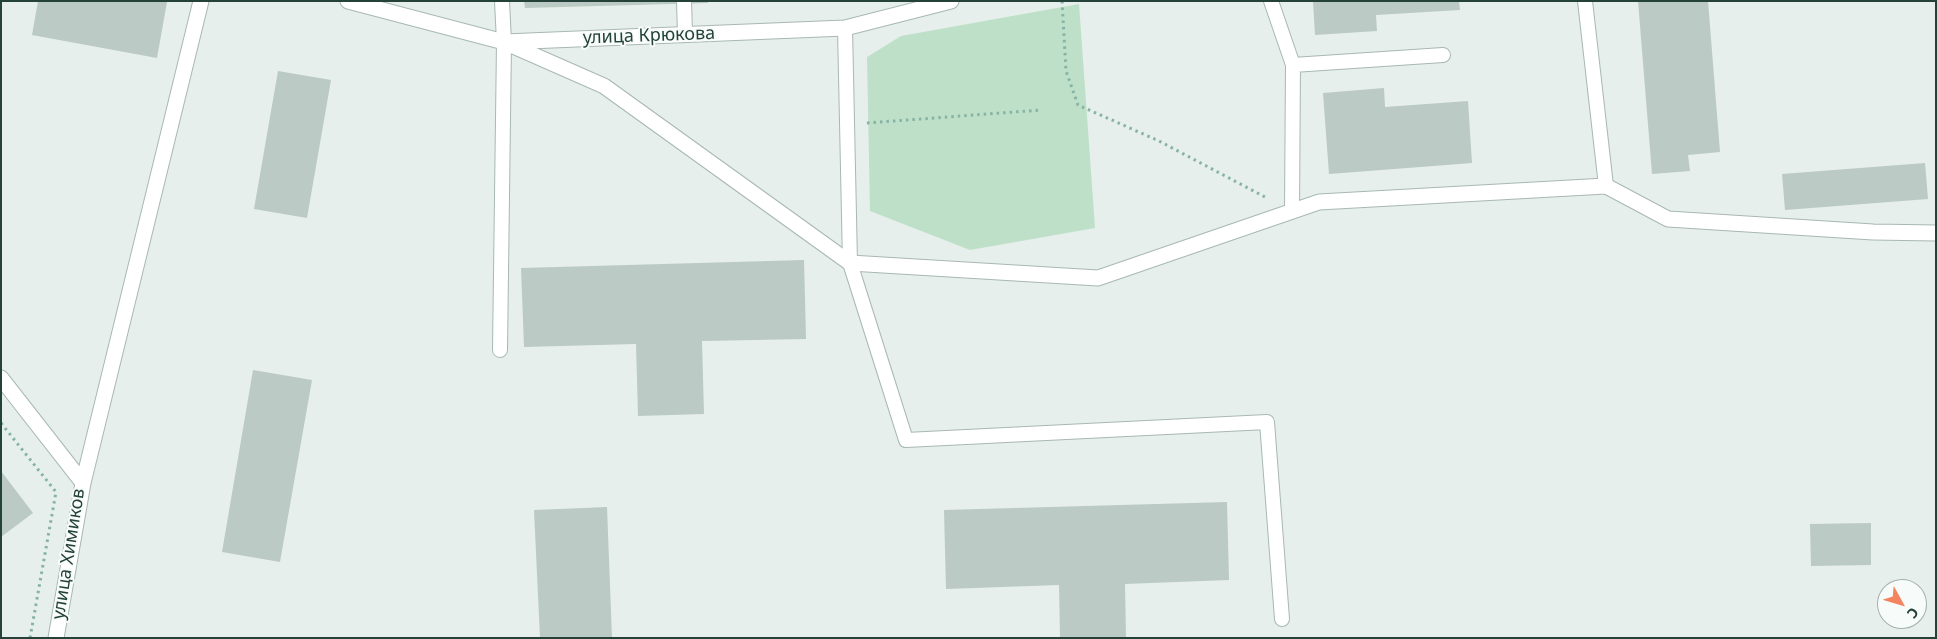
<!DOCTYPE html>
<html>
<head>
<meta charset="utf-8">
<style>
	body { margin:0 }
	#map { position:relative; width:1937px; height:639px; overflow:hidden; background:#e6efeb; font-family:"Noto Sans",sans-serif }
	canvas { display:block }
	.frame { position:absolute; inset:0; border:2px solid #24423a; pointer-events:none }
	.north { position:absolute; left:1877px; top:579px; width:50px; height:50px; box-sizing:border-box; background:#f7fbf9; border:1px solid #a3b1ad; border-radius:50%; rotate:129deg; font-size:14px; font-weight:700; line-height:20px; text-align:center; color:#24423a }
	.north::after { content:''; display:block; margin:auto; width:18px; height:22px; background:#f4845f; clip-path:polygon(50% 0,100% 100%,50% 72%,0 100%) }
</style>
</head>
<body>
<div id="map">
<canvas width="1937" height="639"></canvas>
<div class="frame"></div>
<div class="north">С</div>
</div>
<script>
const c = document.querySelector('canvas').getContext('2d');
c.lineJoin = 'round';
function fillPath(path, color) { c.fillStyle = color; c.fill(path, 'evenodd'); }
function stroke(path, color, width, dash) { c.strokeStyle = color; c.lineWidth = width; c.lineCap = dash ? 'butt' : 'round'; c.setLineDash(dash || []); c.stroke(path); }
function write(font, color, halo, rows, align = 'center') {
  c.font = font + ' "Noto Sans",sans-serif'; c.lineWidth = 4; c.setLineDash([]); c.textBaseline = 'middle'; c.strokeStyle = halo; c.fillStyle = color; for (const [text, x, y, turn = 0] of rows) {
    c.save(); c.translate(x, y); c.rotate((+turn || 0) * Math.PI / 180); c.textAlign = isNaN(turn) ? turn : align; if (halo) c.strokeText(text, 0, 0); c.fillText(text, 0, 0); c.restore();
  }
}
fillPath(new Path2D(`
	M1079 4 1095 228 970 250 870 211 867 57 901 36Z`), '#bfe0c8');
fillPath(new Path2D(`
	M38 1 167 2 157 58 32 35Z
	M524 1H708V3L525 8Z
	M1313 1H1459L1460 10 1376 15 1377 31 1315 35Z
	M1638 1H1708L1720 152 1688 155 1690 171 1652 174Z
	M278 71 331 80 307 218 254 209Z
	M1384 88 1385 107 1468 101 1472 163 1329 174 1323 93Z
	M1925 163 1928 199 1785 210 1782 174Z
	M804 260 806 339 702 341 704 414 638 416 636 344 524 347 521 268Z
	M253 370 312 380 280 562 222 552Z
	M1 471 33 513 1 537Z
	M1227 502 1229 580 1125 584 1126 638H1060L1059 585 946 589 944 510Z
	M607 507 612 638H540L534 510Z
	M1871 523V565L1811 566 1810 524Z`), '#bbcac4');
const service = new Path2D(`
	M684 1 685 34
	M1271 1 1293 65
	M1585 1 1606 186
	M845 28 850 263 906 440 1267 422 1282 619
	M1292 211 1293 65 1443 55
	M500 350 504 42 502 1`);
const minor = new Path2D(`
	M348 1 504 42 845 28 951 1
	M504 42 604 86 850 263 1098 278 1319 202 1606 186 1668 219 1873 232 1936 233
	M1 378 83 483
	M56 638 83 483 201 1`);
stroke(service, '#a8b8b2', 16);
stroke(minor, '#a8b8b2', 17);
stroke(new Path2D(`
	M1062 1 1066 71 1078 105 1159 141 1265 197
	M867 123 1041 110
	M1 423 56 492 30 638`), '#86b3a5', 3, [2.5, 4]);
stroke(service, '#fff', 14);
stroke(minor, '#fff', 15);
write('18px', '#24423a', '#f7fbf9', [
	["улица Крюкова",649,36,-2],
	["улица Химиков",69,554,-81]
]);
</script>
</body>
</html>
